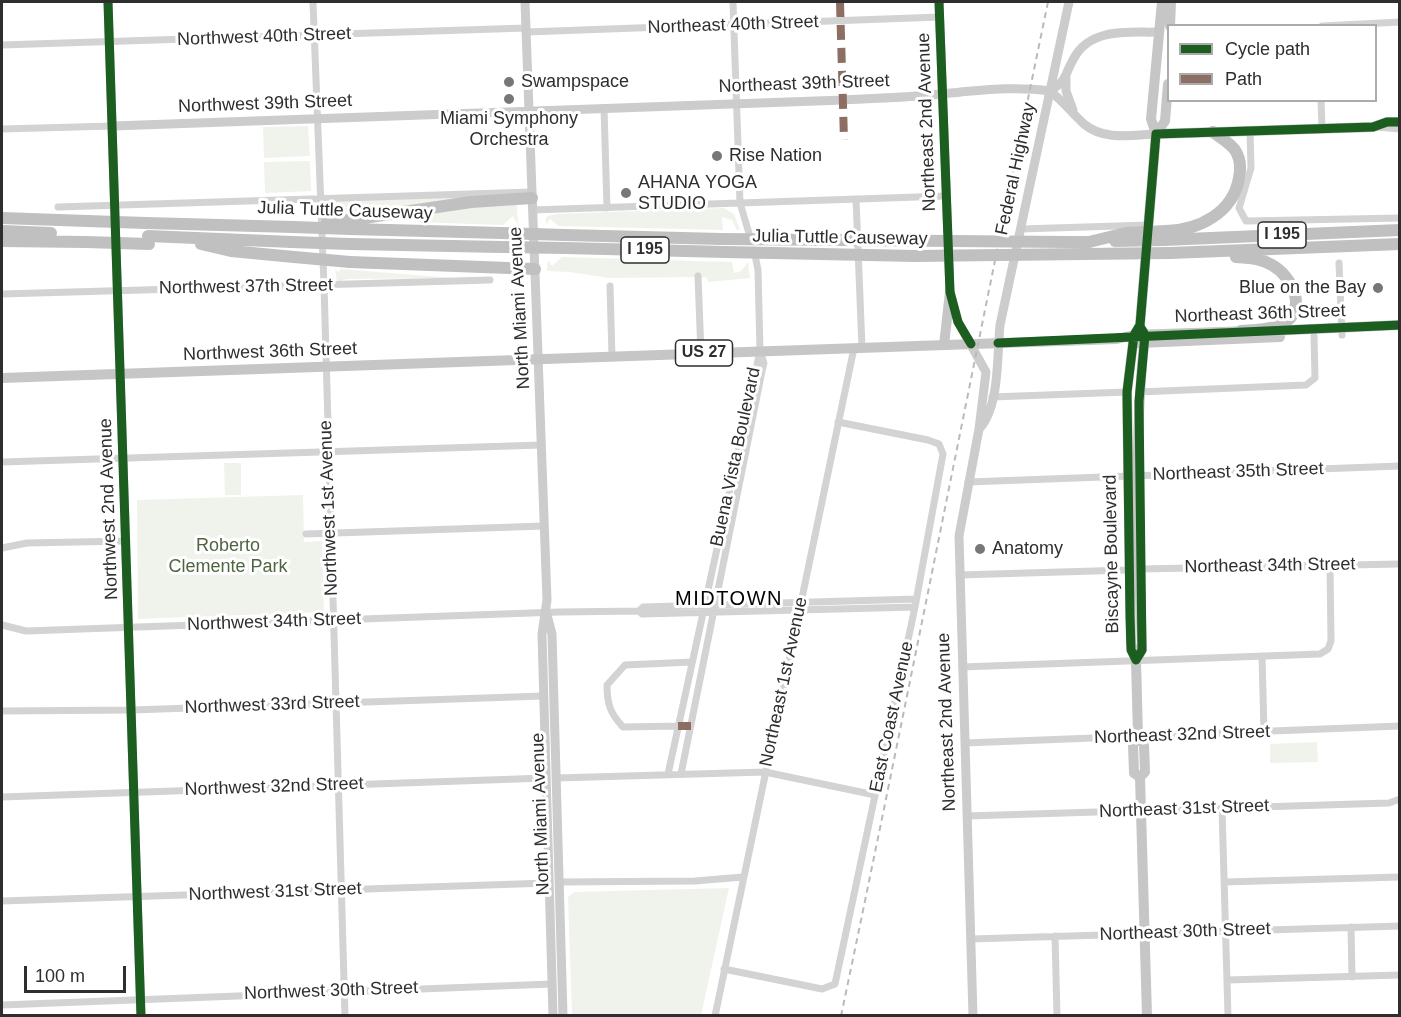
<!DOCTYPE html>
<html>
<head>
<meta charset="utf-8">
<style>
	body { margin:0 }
	#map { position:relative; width:1401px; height:1017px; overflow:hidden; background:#fff; font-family:Helvetica,sans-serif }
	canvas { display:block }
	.frame { position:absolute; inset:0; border:3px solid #2e2e2e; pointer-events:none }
	.legend { position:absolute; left:1167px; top:24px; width:210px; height:78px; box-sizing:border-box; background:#fff; border:2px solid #ababab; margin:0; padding:8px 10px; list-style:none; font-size:18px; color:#2e2e2e }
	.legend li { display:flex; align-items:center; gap:12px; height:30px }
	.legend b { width:30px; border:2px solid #ababab }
	.scale { position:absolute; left:24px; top:966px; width:102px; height:27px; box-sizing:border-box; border:3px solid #2e2e2e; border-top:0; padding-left:8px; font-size:18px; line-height:21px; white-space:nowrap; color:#2e2e2e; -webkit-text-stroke:4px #fff; paint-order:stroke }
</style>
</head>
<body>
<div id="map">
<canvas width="1401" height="1017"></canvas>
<div class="frame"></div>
<ul class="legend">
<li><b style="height:8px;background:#1b5e20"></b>Cycle path</li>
<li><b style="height:8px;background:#8d6e63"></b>Path</li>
</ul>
<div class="scale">100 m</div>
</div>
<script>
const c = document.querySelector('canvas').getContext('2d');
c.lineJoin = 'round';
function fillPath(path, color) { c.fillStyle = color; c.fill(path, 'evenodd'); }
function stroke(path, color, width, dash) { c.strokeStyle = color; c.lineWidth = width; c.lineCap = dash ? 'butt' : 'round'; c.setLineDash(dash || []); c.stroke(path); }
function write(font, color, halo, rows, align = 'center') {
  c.font = font + ' Helvetica,sans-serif'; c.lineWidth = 6; c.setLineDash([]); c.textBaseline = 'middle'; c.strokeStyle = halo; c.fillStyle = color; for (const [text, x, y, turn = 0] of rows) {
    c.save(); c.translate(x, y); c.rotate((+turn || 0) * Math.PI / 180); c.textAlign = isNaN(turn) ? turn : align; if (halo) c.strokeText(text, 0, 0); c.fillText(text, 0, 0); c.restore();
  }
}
fillPath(new Path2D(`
	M308 126 310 156 264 158 263 127Z
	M310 161 311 191 265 193 264 162Z
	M495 195 347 215 338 208 333 215 332 201Z
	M517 204 518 225 513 216 503 225 415 222 412 215 467 206Z
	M724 208 734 214 740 230H737L732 220 722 217 723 230 558 226 550 219 546 225V217L555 214Z
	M562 257 732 262 734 273 741 271 748 262 750 278 708 282 707 278 702 277 608 278 570 272 547 271 548 260 552 266Z
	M335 269 338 272 341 269 453 278 347 279 337 282Z
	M224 463H241V495H225Z
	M303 495 304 542 322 541 324 612 138 619 137 500Z
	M1317 742 1318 762 1270 763V744Z
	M729 888 701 1015H572L568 897 574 892Z`), '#f0f3ec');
stroke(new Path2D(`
	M313 2 324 285 345 1016
	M733 2 740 203 751 240
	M1322 26 1400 22
	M526 32 940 17
	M2 45 526 28
	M1321 100 1322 128
	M604 108 607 208
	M1376 127 1400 129
	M2 129 113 126
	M1250 131 1251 168 1239 208 1246 221 1400 218
	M856 199 862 348
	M58 207 532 192
	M532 210 947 196
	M1021 229 1149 225
	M1339 263 1342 335
	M698 276 701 354
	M610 286 612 357
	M2 294 490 280
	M1139 392 1306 385 1315 378 1314 336
	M992 397 1127 392
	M2 462 542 445
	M968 482 1400 466
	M306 534 544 526
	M2 548 27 543 127 541
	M1140 569 1400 564
	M959 575 1128 570
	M639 611 643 607 916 599
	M2 625 26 631 559 612 639 611 642 614 915 607
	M1262 656 1264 731
	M962 667 1320 654 1328 649 1331 641 1330 566
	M2 711 132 710 543 696
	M678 726 623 727C610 713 607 704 607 685L625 665 692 662
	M965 743 1400 726
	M668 774 760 351 758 270 754 250
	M681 774 762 371 764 363 760 351
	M557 778 765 772 875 795
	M2 797 546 778
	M1222 808 1228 1016
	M967 816 1389 803 1400 799
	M560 882 695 881 743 877
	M1224 882 1400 877
	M2 901 549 883
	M1351 927 1352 977
	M1055 936 1057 1016
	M971 939 1400 926
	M724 969 822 989 835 984 915 607 943 454 939 444 928 440 838 422
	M1227 980 1400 975
	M2 1005 552 984
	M715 1016 854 348`), '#d3d3d3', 7);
stroke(new Path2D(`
	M108 2 141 1016
	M525 2 547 600 542 634 543 669 553 1016
	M939 2 950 292 958 322 986 372 979 429 959 536 973 1016
	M1066 78V91L1073 110
	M1050 91C1063 101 1072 113 1084 124 1104 141 1132 135 1156 134
	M113 126 844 100C872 98 900 98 928 95 969 92 1009 85 1050 91 1068 80 1064 75 1074 58 1091 27 1129 33 1159 32
	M979 429C1000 407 997 354 1000 325L1069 2
	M547 615 552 634 563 1016`), '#ccc', 9);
stroke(new Path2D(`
	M1170 26 1171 2
	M1156 134 1373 127 1387 122H1400
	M1156 134 1165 121 1168 84
	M1268 331 1400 325
	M1139 343 1280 337
	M944 345 950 292
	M2 378 1117 339 1134 335 1249 331
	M1136 660 1142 650C1139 545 1133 439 1145 335L1143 331
	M1138 736 1133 745 1134 773 1140 777 1147 1016
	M1140 777 1145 772 1144 745 1138 736 1136 660 1131 644 1127 392 1134 335 1140 325 1156 134 1151 119 1162 2`), '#c6c6c6', 10);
stroke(new Path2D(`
	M2 218 87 221
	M350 220 471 202 532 198
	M146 223 293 227
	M350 229 501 233
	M2 231 51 233
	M1166 231C1199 230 1233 213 1239 178 1241 168 1241 159 1235 150 1230 143 1221 138 1213 132
	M565 235 721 239
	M148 236 292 242
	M1164 240 1400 230
	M2 241 86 242
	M1068 242H1089
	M201 244 231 251 294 257
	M350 244 502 247
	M565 248 725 252
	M1170 253 1400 244
	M1236 257C1249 258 1260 258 1272 265 1292 276 1309 310 1282 324 1270 330 1254 330 1241 331
	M350 262 535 269`), '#c0c0c0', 12);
stroke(new Path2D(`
	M841 1016C912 678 978 339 1048 2`), '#bababa', 2, [6, 4.5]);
stroke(new Path2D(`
	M87 221 146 223
	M327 221 350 220
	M293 227 350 229
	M501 233 565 235
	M721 239 1068 242
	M1115 241 1164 240
	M86 242 149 244
	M292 242 350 244
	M1089 242 1126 233 1166 231
	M502 247 565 248
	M725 252 915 256 1170 253
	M294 257 350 262`), '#c0c0c0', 12);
stroke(new Path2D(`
	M840 2 844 140
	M678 726H691`), '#8d6e63', 8, [15, 8]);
stroke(new Path2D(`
	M108 2 141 1016
	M939 2 950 292 958 322 971 344
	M998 343 1400 325
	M1136 660 1131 650 1130 616 1127 392 1134 335 1140 325 1156 134 1373 127 1387 122H1400
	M1136 660 1142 650 1139 401 1145 335 1141 328`), '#1b5e20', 9);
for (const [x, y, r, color] of [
	[509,82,6,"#777"],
	[509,99,6,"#777"],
	[717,156,6,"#777"],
	[626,193,6,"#777"],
	[1378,288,6,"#777"],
	[980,549,6,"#777"]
]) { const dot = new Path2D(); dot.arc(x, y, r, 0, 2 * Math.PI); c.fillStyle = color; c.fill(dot); stroke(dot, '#fff', 2); }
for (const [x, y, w] of [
	[1282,235,48],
	[645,250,48],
	[704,353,57]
]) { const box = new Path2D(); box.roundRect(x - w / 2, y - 13, w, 26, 4.5); c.fillStyle = '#fff'; c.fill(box); stroke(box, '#2e2e2e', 1.5); }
write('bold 16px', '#2e2e2e', null, [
	["I 195",1282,235],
	["I 195",645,250],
	["US 27",704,353]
]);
write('18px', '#2e2e2e', '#fff', [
	["Northeast 40th Street",733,25,-2],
	["Northwest 40th Street",264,37,-2],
	["Northeast 39th Street",804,84,-2],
	["Northwest 39th Street",265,104,-2],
	["Northeast 2nd Avenue",927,122,-92],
	["Federal Highway",1016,169,-78],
	["Julia Tuttle Causeway",345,211,2],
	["Julia Tuttle Causeway",840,238,1],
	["Northwest 37th Street",246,287,-1],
	["North Miami Avenue",520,308,-93],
	["Northeast 36th Street",1260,314,-2],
	["Northwest 36th Street",270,352,-2],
	["Buena Vista Boulevard",736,457,-78],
	["Northeast 35th Street",1238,472,-2],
	["Northwest 1st Avenue",329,508,-92],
	["Northwest 2nd Avenue",109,509,-92],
	["Biscayne Boulevard",1112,554,-91],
	["Northeast 34th Street",1270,566,-1],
	["Northwest 34th Street",274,622,-2],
	["Northeast 1st Avenue",784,682,-78],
	["Northwest 33rd Street",272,705,-2],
	["East Coast Avenue",892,717,-78],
	["Northeast 2nd Avenue",947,722,-92],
	["Northeast 32nd Street",1182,735,-2],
	["Northwest 32nd Street",274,787,-2],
	["Northeast 31st Street",1184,809,-2],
	["North Miami Avenue",541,814,-92],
	["Northwest 31st Street",275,892,-2],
	["Northeast 30th Street",1185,932,-2],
	["Northwest 30th Street",331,991,-2]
]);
write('18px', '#2e2e2e', '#fff', [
	["Swampspace",521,82],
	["Miami Symphony",509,119,"center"],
	["Orchestra",509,140,"center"],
	["Rise Nation",729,156],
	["AHANA YOGA",638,183],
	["STUDIO",638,204],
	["Blue on the Bay",1366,288,"right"],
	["Anatomy",992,549]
], 'left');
write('18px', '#4f653f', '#fff', [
	["Roberto",228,546],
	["Clemente Park",228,567]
]);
c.letterSpacing = '1.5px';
write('20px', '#000', '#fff', [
	["MIDTOWN",729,599]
]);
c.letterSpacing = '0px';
</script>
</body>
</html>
